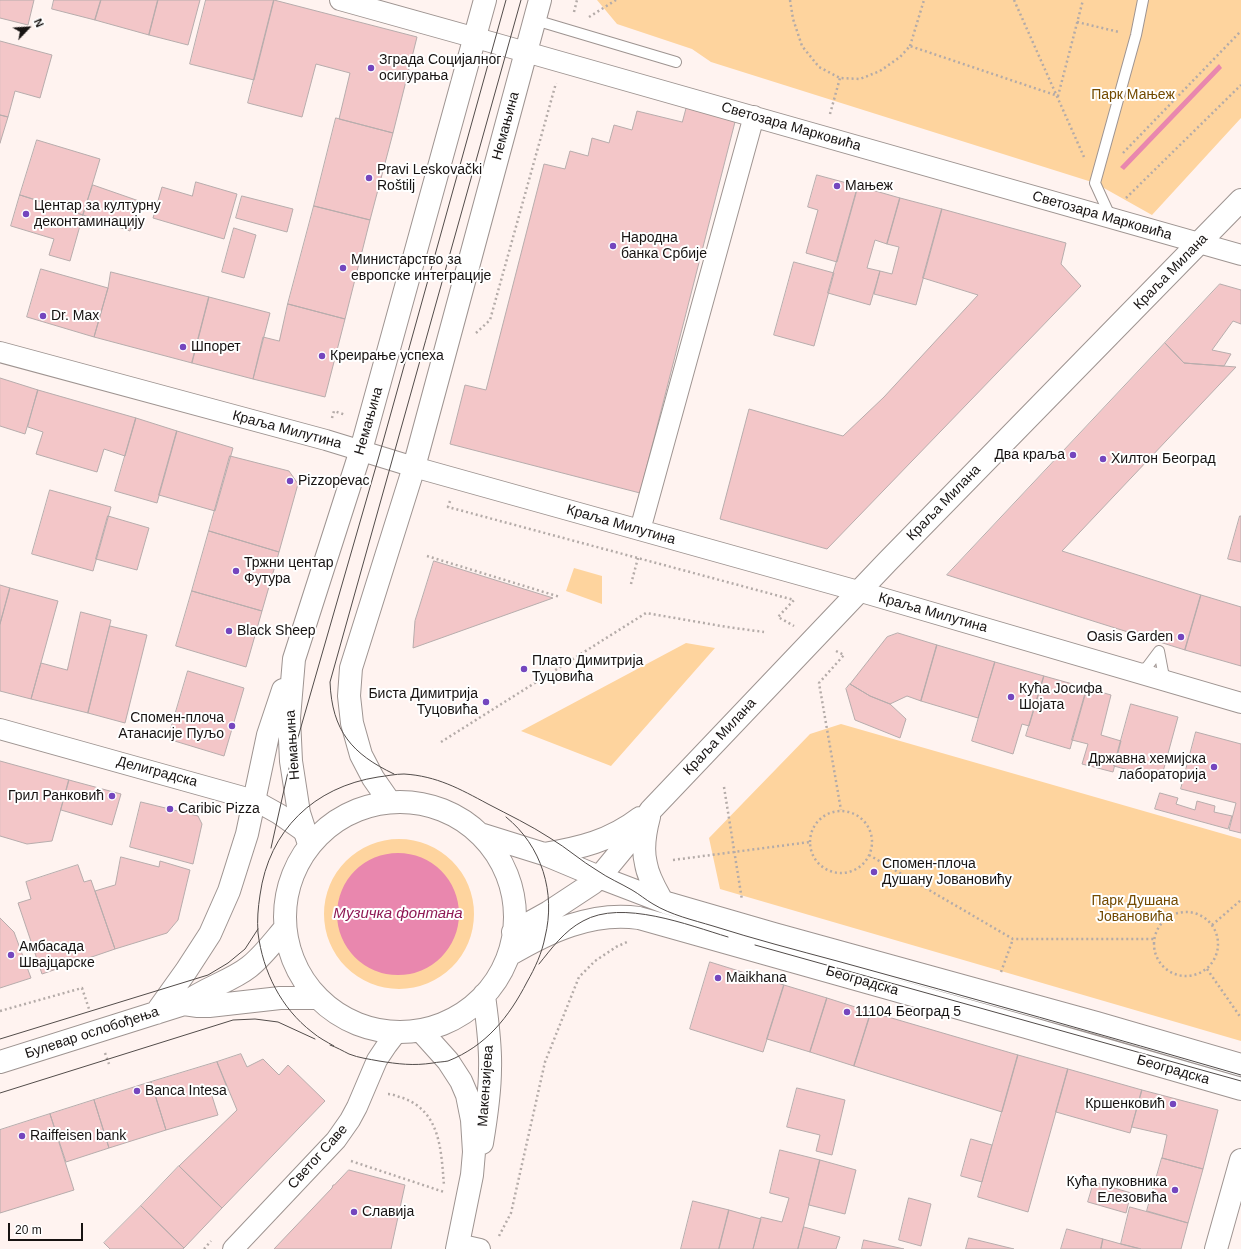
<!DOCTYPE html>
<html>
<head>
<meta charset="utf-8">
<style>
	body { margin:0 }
	#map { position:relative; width:1241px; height:1249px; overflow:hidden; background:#fff3f0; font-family:Helvetica,sans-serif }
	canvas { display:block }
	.north { position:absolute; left:8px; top:8px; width:40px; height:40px; -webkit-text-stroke:3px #fff; paint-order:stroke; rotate:65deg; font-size:11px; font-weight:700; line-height:16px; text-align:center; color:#171312 }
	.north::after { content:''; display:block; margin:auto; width:14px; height:18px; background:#171312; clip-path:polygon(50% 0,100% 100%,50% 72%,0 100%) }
	.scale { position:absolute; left:8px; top:1223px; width:75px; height:18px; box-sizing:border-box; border:2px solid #171312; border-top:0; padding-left:5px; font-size:12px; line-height:14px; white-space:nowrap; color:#171312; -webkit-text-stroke:3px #fff; paint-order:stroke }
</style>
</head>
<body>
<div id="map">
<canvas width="1241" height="1249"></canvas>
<div class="north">N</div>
<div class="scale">20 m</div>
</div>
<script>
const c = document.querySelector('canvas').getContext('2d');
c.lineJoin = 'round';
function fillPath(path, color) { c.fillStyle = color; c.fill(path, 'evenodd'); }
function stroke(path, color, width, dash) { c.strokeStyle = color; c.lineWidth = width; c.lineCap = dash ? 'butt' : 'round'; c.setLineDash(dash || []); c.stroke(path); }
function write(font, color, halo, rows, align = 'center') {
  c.font = font + ' Helvetica,sans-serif'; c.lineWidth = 4; c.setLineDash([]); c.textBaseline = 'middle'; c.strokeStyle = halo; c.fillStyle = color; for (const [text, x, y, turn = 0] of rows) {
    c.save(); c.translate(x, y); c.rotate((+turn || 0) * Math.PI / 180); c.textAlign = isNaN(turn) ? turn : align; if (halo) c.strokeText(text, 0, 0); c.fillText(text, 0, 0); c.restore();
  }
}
fillPath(new Path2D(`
	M597 0H1241V118L1152 215 1095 183 711 62 692 49 617 24Z
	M574 568 602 576V604L566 591Z
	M686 643 715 648 611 766 521 731Z
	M841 724 1241 839V1041L720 889 709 838 810 734Z
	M324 914a75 75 0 1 1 150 0a75 75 0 1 1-150 0Z`), '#fed49e');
fillPath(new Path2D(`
	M1219 64 1222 68 1124 170 1120 167Z
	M337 914a61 61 0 1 1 122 0a61 61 0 1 1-122 0Z`), '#e987ae');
const building = new Path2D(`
	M0 0H34L28 25 0 18Z
	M54 0H101L95 20 52 9Z
	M101 0H158L149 35 95 20Z
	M158 0H200L188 45 149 35Z
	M206 0H274L254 80 190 64Z
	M274 0 417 37 393 133 339 119 350 73 316 64 302 117 248 103Z
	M0 41 52 55 40 98 15 91 8 117 0 115Z
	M687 106 736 118 640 493 450 444 465 385 486 390 544 164 565 169 570 151 588 156 592 138 609 143 614 125 632 130 637 111 682 122Z
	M0 115 8 117 0 143Z
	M336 118 393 133 370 220 314 206Z
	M37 140 100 159 83 215 20 195Z
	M817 175 858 186 837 262 806 253 818 210 808 207Z
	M196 182 237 194 224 239 153 218 162 187 192 196Z
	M93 185 139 201 130 231 83 215Z
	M858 186 900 198 887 244 875 240 867 268 880 271 870 305 828 293Z
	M20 195 83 215 70 261 49 255 54 239 11 226Z
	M242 196 293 209 287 232 236 218Z
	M900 198 942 209 916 305 874 294 880 271 892 274 899 247 887 244Z
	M314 206 370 220 345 319 288 304Z
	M942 209 1066 243 1061 264 1081 286 827 549 720 519 749 409 843 436 884 397 978 295 923 278Z
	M234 228 256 235 244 278 222 272Z
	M794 262 834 273 814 346 774 335Z
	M41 269 108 288 94 337 27 317Z
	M111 272 209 297 192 363 94 337 108 288Z
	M1220 284 1241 290V324L1233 321 1212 350 1231 354 1224 366 1184 363 1165 343Z
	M209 297 270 313 253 379 192 363Z
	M288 304 345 319 325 397 253 379 263 337 279 341Z
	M1165 343 1184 363 1236 367 1062 551 1201 595 1185 650 947 575Z
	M0 378 38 390 25 434 0 426Z
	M38 390 136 418 125 456 104 449 97 472 36 454 43 432 28 427Z
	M136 418 177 431 157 503 115 491Z
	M177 431 233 448 215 511 159 495Z
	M230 456 289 471 298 484 279 552 209 531Z
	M50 490 111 507 93 571 32 554Z
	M108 516 149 528 137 570 96 559Z
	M1240 516H1241V562L1228 559Z
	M209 531 279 552 262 611 192 591Z
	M434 561 553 598 413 648 415 621Z
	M0 585 10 588 0 624Z
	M10 588 58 601 31 699 0 691V624Z
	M192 591 262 611 246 667 176 646Z
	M1201 595 1241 607V666L1185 650Z
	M81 612 111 620 88 713 31 699 41 663 67 670Z
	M110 626 147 635 125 723 88 713Z
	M898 633 937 645 921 701 907 696 890 704 870 696 850 684 887 637Z
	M937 645 995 662 978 718 921 701Z
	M995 662 1044 676 1029 726 1022 724 1013 754 972 741Z
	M188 671 244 688 224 756 168 739Z
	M1044 676 1087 688 1070 749 1026 736Z
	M850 684 870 696 890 704 906 719 900 738 855 720 846 689Z
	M1087 688 1111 695 1101 735 1121 741 1113 772 1082 764 1088 744 1072 740Z
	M1131 704 1178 717 1161 779 1114 766Z
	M1196 732 1241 744V833L1229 830 1236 803 1181 789Z
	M0 761 69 780 52 841 27 844 0 836Z
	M69 780 121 794 112 825 61 810Z
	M1160 793 1178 798 1176 804 1195 810 1197 801 1215 806 1214 812 1232 816 1228 829 1155 809Z
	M141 802 198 816 202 824 193 864 130 847Z
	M121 857 159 867 160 861 190 870 178 920 167 933 115 949 95 891 115 885Z
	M78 865 84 882 91 880 115 949 42 974 18 903 31 899 26 882Z
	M0 918 14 932 31 978 0 988Z
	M710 962 784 985 763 1052 690 1029Z
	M784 985 827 998 810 1052 767 1039Z
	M827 998 871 1012 854 1066 810 1052Z
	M871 1012 1018 1055 1002 1112 854 1066Z
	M241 1054 247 1067 263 1059 279 1075 288 1065 325 1101 222 1208 179 1166 237 1110 217 1062Z
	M1018 1055 1068 1069 1028 1212 978 1197Z
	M217 1062 228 1090 212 1096 218 1115 166 1130 151 1082Z
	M1068 1069 1142 1090 1130 1133 1056 1112Z
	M151 1082 166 1130 109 1148 94 1100Z
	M797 1088 845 1100 832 1155 816 1151 820 1135 787 1127Z
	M1142 1090 1218 1110 1203 1169 1162 1158 1167 1135 1132 1127Z
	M94 1100 109 1148 66 1162 50 1114Z
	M50 1114 74 1190 0 1213V1130Z
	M971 1139 992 1145 982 1182 961 1176Z
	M780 1150 820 1160 798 1249H753L761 1217 782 1222 789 1198 770 1193Z
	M1162 1158 1203 1169 1188 1223 1147 1211Z
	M820 1160 856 1170 845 1214 809 1205Z
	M179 1166 222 1208 184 1248 141 1206Z
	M349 1170 405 1185 391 1249H274L332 1188 333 1185H334Z
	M1094 1182 1131 1193 1126 1213 1088 1202Z
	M909 1198 931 1204 921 1246 899 1240Z
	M693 1201 729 1210 719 1249H681Z
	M141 1206 184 1248 183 1249H110L104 1243Z
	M1130 1207 1188 1223 1181 1249H1141L1121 1244Z
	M729 1210 761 1219 753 1249H719Z
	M804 1227 840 1237 836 1249H798Z
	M1067 1229 1103 1239 1101 1249H1061Z
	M969 1238 1014 1249H966Z
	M1103 1239 1121 1244 1141 1249H1101Z
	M864 1240 904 1249H862Z`);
fillPath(building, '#f3c6c8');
stroke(building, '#b7acac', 1);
const lane = new Path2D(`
	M535 20 676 62
	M1111 218 1095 183 1136 35 1143 0
	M1137 672 1147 667 1159 651 1163 672 1168 682`);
const street = new Path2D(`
	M340 0 494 43 1241 255
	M0 352 326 440 414 467 858 591 1241 703
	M640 530 754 116
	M0 729 254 800 279 814 306 833
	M458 1244 480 1249
	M233 1249 336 1140 350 1120 357 1107 377 1060 387 1045 397 1032`);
const secondary = new Path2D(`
	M389 801 373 778 361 755 352 723 349 696 351 668 414 467 540 0
	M285 917a115 115 0 1 1 230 0a115 115 0 1 1-230 0Z
	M649 817C645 832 642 849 646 864 648 877 656 890 662 901
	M480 834 544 854 599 877 667 903 774 934 1097 1023 1241 1065
	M309 844 299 813 291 761 289 718 294 659 361 450 485 0
	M544 854C580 848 610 841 640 818
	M513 932 549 912 593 883 602 874 630 840 651 810 887 562 1241 200
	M509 955C548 932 592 911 639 918L1026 1027 1241 1089
	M184 1004 198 1006H209L280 998H318
	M156 1013 186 971 210 934 229 891 247 834 268 735 283 690
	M421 1031 448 1061 461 1081 467 1095 472 1120 474 1152 472 1175 457 1249
	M0 1062 184 1004C204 988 230 982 249 967 263 956 274 941 285 928
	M482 1143C486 1119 490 1094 490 1069 491 1044 487 1020 484 995
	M1216 1249 1241 1160`);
stroke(lane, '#9e9491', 12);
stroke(street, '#9e9491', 22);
stroke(secondary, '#9e9491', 24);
stroke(new Path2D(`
	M790 0 793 19 802 46 819 67 840 78 860 79 880 71 900 57 910 46 1058 96 1083 0
	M1014 0 1084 157
	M574 12 577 0
	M589 17 616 0
	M1077 22 1119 32
	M910 46 924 0
	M830 114 840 78
	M1123 153 1241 31
	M1126 198 1241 85
	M476 333 490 320 556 83
	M332 418 334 411 346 415
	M450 501 448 507 794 600 778 617 794 626
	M427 556 560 597
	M631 584 638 558
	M836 651 844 655 819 683 841 810
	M441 742 646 613 727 627 764 632
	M724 787 742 900
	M810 842a31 31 0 1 1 62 0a31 31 0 1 1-62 0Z
	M869 855 1013 939H1154
	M673 860 810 842
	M1154 944a32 32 0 1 1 64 0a32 32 0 1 1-64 0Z
	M1212 925 1241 900
	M1207 969 1241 1018
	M1001 972 1013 939
	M0 1011 82 988 89 1009
	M105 1053 109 1064
	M388 1094C393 1094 398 1097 403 1098 441 1112 441 1151 444 1185
	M351 1161 444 1192
	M499 1236 511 1213 545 1062 579 977 595 961 616 947 627 942
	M204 1249 211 1241`), '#b4aba8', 2.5, [2, 3]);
stroke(lane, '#fff', 10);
stroke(street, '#fff', 20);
stroke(secondary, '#fff', 22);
stroke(new Path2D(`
	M394 774C352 754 332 731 330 682L521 0
	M271 848 288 772 379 456 506 0
	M755 945 1241 1081
	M539 964C552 948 564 931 583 921 622 899 688 925 728 937
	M0 1039 208 975 228 963 245 949 258 929
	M330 1045C336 1047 343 1051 349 1054 359 1058 369 1059 379 1061 398 1064 413 1066 433 1063 437 1062 443 1062 448 1061 486 1046 509 1017 527 982 535 968 542 953 545 937 556 893 542 846 506 817
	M334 1046C327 1042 319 1038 312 1032 281 1008 263 972 258 933 257 920 258 908 260 895 269 830 314 787 378 777 387 776 395 774 404 774 437 776 460 789 488 804 509 815 530 825 550 838 567 848 581 861 598 871 608 878 620 883 632 890 639 894 646 900 653 904 671 915 693 920 713 926 754 939 796 950 837 961 972 998 1107 1036 1241 1075
	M0 1093 233 1020 255 1019 278 1022 315 1039`), '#524c4a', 1);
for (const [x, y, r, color] of [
	[371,68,4,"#7446be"],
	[369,178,4,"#7446be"],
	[837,186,4,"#7446be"],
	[26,214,4,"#7446be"],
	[613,246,4,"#7446be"],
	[343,268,4,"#7446be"],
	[43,316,4,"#7446be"],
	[183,347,4,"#7446be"],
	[322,356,4,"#7446be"],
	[1073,455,4,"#7446be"],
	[1103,459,4,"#7446be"],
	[290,481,4,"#7446be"],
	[236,571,4,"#7446be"],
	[229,631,4,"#7446be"],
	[1181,637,4,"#7446be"],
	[524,669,4,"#7446be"],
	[1011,697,4,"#7446be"],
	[486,702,4,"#7446be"],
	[232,726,4,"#7446be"],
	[1214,767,4,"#7446be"],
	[112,796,4,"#7446be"],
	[170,809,4,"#7446be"],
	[874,872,4,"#7446be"],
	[11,955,4,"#7446be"],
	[718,978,4,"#7446be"],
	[847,1012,4,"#7446be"],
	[137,1091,4,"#7446be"],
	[1173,1104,4,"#7446be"],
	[22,1136,4,"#7446be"],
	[1175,1190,4,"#7446be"],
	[354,1212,4,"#7446be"]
]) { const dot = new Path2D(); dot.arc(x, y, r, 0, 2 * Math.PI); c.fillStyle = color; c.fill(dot); stroke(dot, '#fff', 1.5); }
write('14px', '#171312', '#fff', [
	["Зграда Социјалног",379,60],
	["осигурања",379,76],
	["Pravi Leskovački",377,170],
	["Roštilj",377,186],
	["Мањеж",845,186],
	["Центар за културну",34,206],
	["деконтаминацију",34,222],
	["Народна",621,238],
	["банка Србије",621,254],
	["Министарство за",351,260],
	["европске интеграције",351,276],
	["Dr. Max",51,316],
	["Шпорет",191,347],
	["Креирање успеха",330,356],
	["Два краља",1065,455,"right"],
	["Хилтон Београд",1111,459],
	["Pizzopevac",298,481],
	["Тржни центар",244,563],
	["Футура",244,579],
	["Black Sheep",237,631],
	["Oasis Garden",1173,637,"right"],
	["Плато Димитрија",532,661],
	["Туцовића",532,677],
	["Кућа Јосифа",1019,689],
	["Шојата",1019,705],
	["Биста Димитрија",478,694,"right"],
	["Туцовића",478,710,"right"],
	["Спомен-плоча",224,718,"right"],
	["Атанасије Пуљо",224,734,"right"],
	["Државна хемијска",1206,759,"right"],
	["лабораторија",1206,775,"right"],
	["Грил Ранковић",104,796,"right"],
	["Caribic Pizza",178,809],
	["Спомен-плоча",882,864],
	["Душану Јовановићу",882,880],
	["Амбасада",19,947],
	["Швајцарске",19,963],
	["Maikhana",726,978],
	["11104 Београд 5",855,1012],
	["Banca Intesa",145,1091],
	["Кршенковић",1165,1104,"right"],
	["Raiffeisen bank",30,1136],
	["Кућа пуковника",1167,1182,"right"],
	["Елезовића",1167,1198,"right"],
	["Славија",362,1212]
], 'left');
write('14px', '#734a00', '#fff', [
	["Парк Мањеж",1133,95],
	["Парк Душана",1135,901],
	["Јовановића",1135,917]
]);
write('14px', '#171312', '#fff', [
	["Немањина",506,126,-75],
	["Светозара Марковића",791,127,16],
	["Светозара Марковића",1102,216,16],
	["Краља Милана",1171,272,-46],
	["Немањина",369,421,-74],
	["Краља Милутина",287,430,15],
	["Краља Милана",944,503,-46],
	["Краља Милутина",621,525,16],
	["Краља Милутина",933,613,16],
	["Краља Милана",720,737,-47],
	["Немањина",293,745,-94],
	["Делиградска",157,772,15],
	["Београдска",862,981,16],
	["Булевар ослобођења",92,1033,-18],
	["Београдска",1173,1070,16],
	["Макензијева",486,1086,-86],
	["Светог Саве",318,1157,-48]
]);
write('italic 15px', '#8f1a55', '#fff', [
	["Музичка фонтана",398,914]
]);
</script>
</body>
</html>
